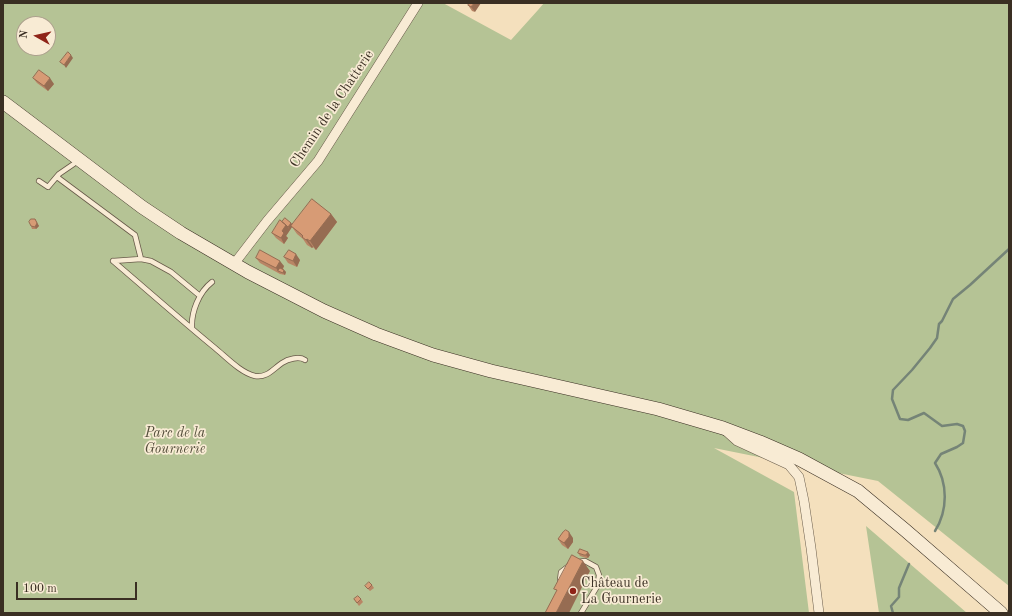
<!DOCTYPE html>
<html>
<head>
<meta charset="utf-8">
<style>
	body { margin:0 }
	#map { position:relative; width:1012px; height:616px; overflow:hidden; background:#f4e0bd; font-family:"Old Standard TT",serif }
	canvas { display:block }
	.frame { position:absolute; inset:0; border:4px solid #3a2f23; pointer-events:none }
	.north { position:absolute; left:16px; top:16px; width:40px; height:40px; box-sizing:border-box; background:#f8ebd4; border:1px solid #aca08d; border-radius:50%; rotate:278deg; font-size:11px; font-weight:700; line-height:16px; text-align:center; color:#3a2f23 }
	.north::after { content:''; display:block; margin:auto; width:14px; height:18px; background:#8f2418; clip-path:polygon(50% 0,100% 100%,50% 72%,0 100%) }
	.scale { position:absolute; left:16px; top:582px; width:121px; height:18px; box-sizing:border-box; border:2px solid #3a2f23; border-top:0; padding-left:5px; font-size:12px; line-height:14px; white-space:nowrap; color:#3a2f23; -webkit-text-stroke:3px #f8ebd4; paint-order:stroke }
</style>
</head>
<body>
<div id="map">
<canvas width="1012" height="616"></canvas>
<div class="frame"></div>
<div class="north">N</div>
<div class="scale">100 m</div>
</div>
<script>
const c = document.querySelector('canvas').getContext('2d');
c.lineJoin = 'round';
function fillPath(path, color) { c.fillStyle = color; c.fill(path, 'evenodd'); }
function stroke(path, color, width, dash) { c.strokeStyle = color; c.lineWidth = width; c.lineCap = dash ? 'butt' : 'round'; c.setLineDash(dash || []); c.stroke(path); }
function write(font, color, halo, rows, align = 'center') {
  c.font = font + ' "Old Standard TT",serif'; c.lineWidth = 3.5; c.setLineDash([]); c.textBaseline = 'middle'; c.strokeStyle = halo; c.fillStyle = color; for (const [text, x, y, turn = 0] of rows) {
    c.save(); c.translate(x, y); c.rotate((+turn || 0) * Math.PI / 180); c.textAlign = isNaN(turn) ? turn : align; if (halo) c.strokeText(text, 0, 0); c.fillText(text, 0, 0); c.restore();
  }
}
fillPath(new Path2D(`
	M3 3H443L511 40 538 10 544 3H1009V586L878 481 714 448 794 492 809 613H3ZM24 24H48V48H24Z
	M866 526 967 613H879Z`), '#b5c395');
stroke(new Path2D(`
	M935 531C948 510 948 483 935 463L941 454 957 447 963 443 965 431 963 426 957 424 942 426 924 413 908 420 900 419 892 399 893 390 912 370 930 348 937 338 939 324 942 321 953 299 970 285 1009 249
	M893 613 891 606 899 597V588L909 564`), '#758477', 2.5);
const service = new Path2D(`
	M57 177 135 235 141 259
	M39 181 48 187 59 174 78 161
	M113 261C147 290 181 320 215 348 226 357 241 373 255 376 267 378 273 369 282 363 288 359 299 356 305 360
	M113 261 141 259 151 261 171 272 200 296
	M192 328C191 312 199 292 212 282
	M578 562 585 561 596 567 599 575 598 585 581 613
	M560 580 561 572 570 565`);
const minor = new Path2D(`
	M234 264 267 221 318 161 418 3
	M727 432 737 441 789 465 799 477 804 501 811 548 819 613`);
const secondary = new Path2D(`
	M3 102 142 207 181 233 248 272 324 311 376 334 433 355 491 371 658 409 723 428 760 442 799 459 858 491 905 530 1001 613`);
stroke(service, '#685b4a', 6);
stroke(minor, '#685b4a', 10);
stroke(secondary, '#3a2f23', 14);
stroke(service, '#f8ebd4', 4.5);
stroke(minor, '#f8ebd4', 9);
stroke(secondary, '#f8ebd4', 13);
fillPath(new Path2D(`
	M470 3 475 12 472 11 468 5Z
	M33 78 54 84 48 91 37 83Z
	M331 214 337 222 316 250 313 247 312 248 307 245 303 239 297 234 292 227 286 236 288 238 284 244 276 238 272 233 282 222 291 223 292 224Z
	M35 219 39 226 36 229H32L31 226Z
	M284 257 300 260 297 267 288 263Z
	M256 258 284 266 283 269 286 272 285 275 280 274 260 263Z
	M573 538V542L568 549 562 545 558 539Z
	M578 553 590 555 588 558H586L580 556Z
	M372 585 374 588 370 591 365 586Z
	M354 599H361L363 602 359 606Z`), '#b98565');
fillPath(new Path2D(`
	M474 3H481L475 12 471 7Z
	M71 55 73 58 66 68 64 65Z
	M50 78 54 84 48 91 44 86Z
	M331 214 337 222 316 250 310 241Z
	M35 219 39 226 36 229 35 227Z
	M291 223 293 225 291 226 292 227 290 230 288 227Z
	M286 225 290 230 286 236 288 238 284 244 281 238 282 231Z
	M307 239 313 247 312 248 306 240Z
	M296 254 300 260 297 267 293 261Z
	M280 261 284 266 281 272 278 271 276 268Z
	M284 270 286 272 285 275 283 273Z
	M569 532 573 538V542L568 549 564 543Z
	M588 552 590 555 588 558 586 555Z
	M583 561 590 571 569 613H556Z`), '#966c52');
const building = new Path2D(`
	M470 3H474L471 7 468 5Z
	M68 52 71 55 64 65 60 62Z
	M39 70 50 78 44 86 33 78Z
	M312 199 331 214 310 241 307 239 306 240 302 237 303 236 301 234 291 226Z
	M285 218 291 223 288 227 286 225 282 222Z
	M31 219H35L37 223 35 227 31 226 29 222Z
	M280 220 286 225 282 231 284 233 281 238 272 233Z
	M260 250 280 261 276 268 256 258Z
	M289 250 296 254 293 261 284 257Z
	M280 268 284 270 283 273 278 271Z
	M566 530 569 532V537L564 543 558 539 563 532Z
	M580 549 588 552 586 555H584L578 553Z
	M572 555 583 561 556 613H545L557 590 554 589Z
	M369 582 372 585 368 589 365 586Z
	M358 596 361 599 357 603 354 599Z`);
fillPath(building, '#d79b75');
stroke(building, '#966c52', 1);
for (const [x, y, r, color] of [
	[573,591,4,"#8f2418"]
]) { const dot = new Path2D(); dot.arc(x, y, r, 0, 2 * Math.PI); c.fillStyle = color; c.fill(dot); stroke(dot, '#f8ebd4', 1.5); }
write('14px', '#3a2f23', '#f8ebd4', [
	["Chemin de la Chatterie",332,109,-56]
]);
write('italic 14px', '#534d3a', '#f8ebd4', [
	["Parc de la",175,433],
	["Gournerie",175,449]
]);
write('14px', '#3a2f23', '#f8ebd4', [
	["Château de",581,583],
	["La Gournerie",581,599]
], 'left');
</script>
</body>
</html>
